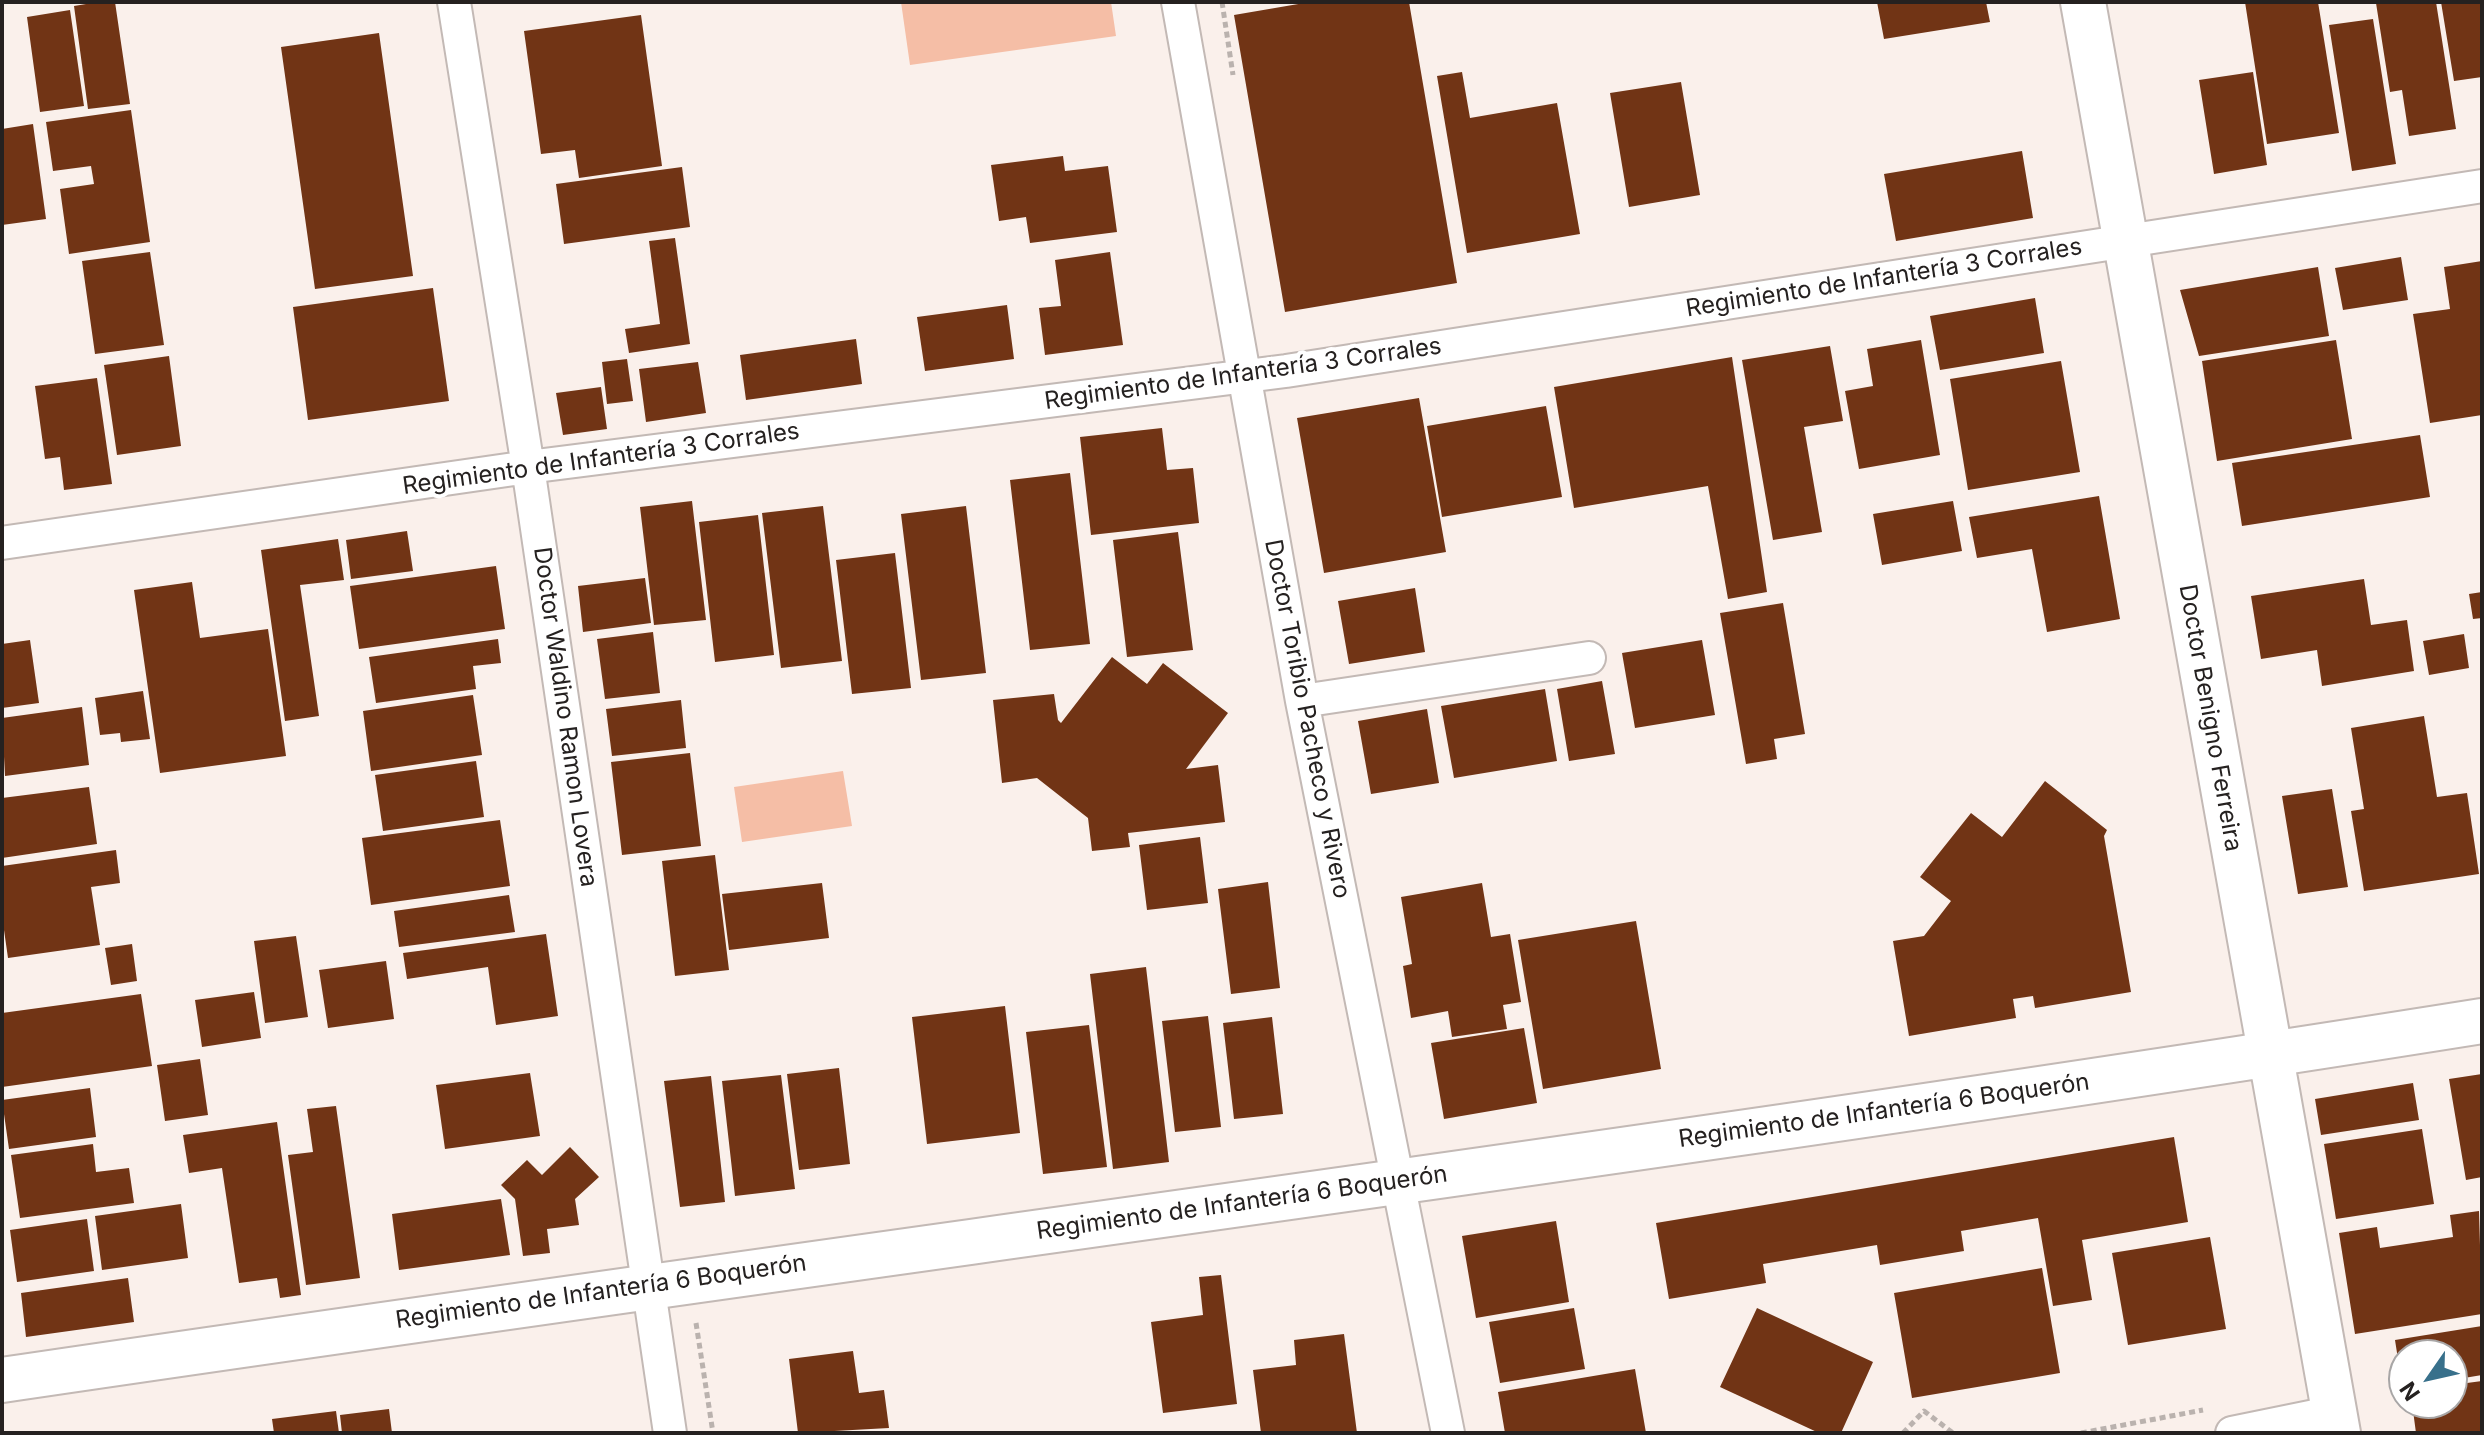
<!DOCTYPE html>
<html>
<head>
<meta charset="utf-8">
<style>
	body { margin:0 }
	#map { position:relative; width:2484px; height:1435px; overflow:hidden; background:#faf0eb; font-family:Inter,sans-serif }
	canvas { display:block }
	.frame { position:absolute; inset:0; border:4px solid #252120; pointer-events:none }
	.north { position:absolute; left:2388px; top:1339px; width:80px; height:80px; box-sizing:border-box; background:#fff; border:2px solid #a8a6a6; border-radius:50%; rotate:236deg; font-size:22px; font-weight:700; line-height:32px; text-align:center; color:#252120 }
	.north::after { content:''; display:block; margin:auto; width:28px; height:36px; background:#38708b; clip-path:polygon(50% 0,100% 100%,50% 72%,0 100%) }
</style>
</head>
<body>
<div id="map">
<canvas width="2484" height="1435"></canvas>
<div class="frame"></div>
<div class="north">N</div>
</div>
<script>
const c = document.querySelector('canvas').getContext('2d');
c.lineJoin = 'round';
function fillPath(path, color) { c.fillStyle = color; c.fill(path, 'evenodd'); }
function stroke(path, color, width, dash) { c.strokeStyle = color; c.lineWidth = width; c.lineCap = dash ? 'butt' : 'round'; c.setLineDash(dash || []); c.stroke(path); }
function write(font, color, halo, rows, align = 'center') {
  c.font = font + ' Inter,sans-serif'; c.lineWidth = 8; c.setLineDash([]); c.textBaseline = 'middle'; c.strokeStyle = halo; c.fillStyle = color; for (const [text, x, y, turn = 0] of rows) {
    c.save(); c.translate(x, y); c.rotate((+turn || 0) * Math.PI / 180); c.textAlign = isNaN(turn) ? turn : align; if (halo) c.strokeText(text, 0, 0); c.fillText(text, 0, 0); c.restore();
  }
}
fillPath(new Path2D(`
	M901 2H1111L1116 36 910 65Z
	M843 771 852 826 742 842 734 787Z`), '#f5bea6');
fillPath(new Path2D(`
	M98 2H115L130 104 88 109 74 6Z
	M1310 2H1409L1457 283 1285 312 1234 15Z
	M1877 2H1986L1990 22 1884 39Z
	M2245 2H2318L2339 133 2267 144Z
	M2436 2 2456 129 2409 136 2402 90 2390 92 2376 3Z
	M2441 2H2482V77L2454 81Z
	M70 10 84 106 40 112 27 17Z
	M641 15 662 166 579 178 575 150 541 154 524 31Z
	M2373 19 2396 164 2352 171 2329 25Z
	M379 33 413 276 315 289 281 47Z
	M1462 72 1470 118 1557 103 1580 234 1467 253 1437 76Z
	M2253 72 2267 165 2214 174 2199 80Z
	M1681 82 1700 195 1629 207 1610 93Z
	M131 110 150 242 69 254 60 189 94 184 91 166 53 171 46 122Z
	M33 124 46 219 2 225V129Z
	M2022 151 2033 218 1896 241 1884 174Z
	M1063 156 1065 171 1108 166 1117 232 1030 243 1026 217 999 221 991 165Z
	M682 167 690 227 564 244 556 184Z
	M675 238 690 344 629 353 625 329 660 324 649 241Z
	M150 252 164 345 95 354 82 261Z
	M1110 252 1123 345 1045 355 1039 308 1061 306 1055 260Z
	M2401 257 2408 300 2343 310 2335 268Z
	M2482 261V415L2430 423 2413 314 2450 309 2444 267Z
	M2318 267 2329 336 2199 356 2180 290Z
	M433 288 449 401 308 420 293 307Z
	M2035 298 2044 353 1940 370 1930 316Z
	M1007 305 1014 359 925 371 917 317Z
	M856 339 862 384 746 400 740 355Z
	M1921 340 1940 455 1859 469 1845 391 1873 386 1867 349Z
	M2336 340 2352 439 2217 461 2202 361Z
	M1830 346 1843 421 1804 427 1822 532 1773 540 1742 360Z
	M169 356 181 446 117 455 104 365Z
	M1732 357 1767 592 1728 599 1708 486 1574 508 1554 387Z
	M627 359 633 401 607 404 602 362Z
	M2061 361 2080 472 1968 490 1950 379Z
	M698 362 706 413 646 422 639 369Z
	M97 378 112 484 64 490 60 457 45 459 35 386Z
	M601 387 607 429 563 435 556 393Z
	M1419 398 1446 552 1324 573 1297 418Z
	M1546 406 1562 497 1442 517 1427 426Z
	M1162 428 1167 470 1193 468 1199 523 1091 535 1080 437Z
	M2420 435 2430 497 2242 526 2232 463Z
	M1070 473 1090 644 1030 650 1010 480Z
	M2099 496 2120 619 2047 632 2032 549 1977 558 1969 517Z
	M692 501 706 620 654 625 640 507Z
	M1953 501 1962 551 1882 565 1873 514Z
	M823 506 842 661 781 668 762 513Z
	M966 506 986 673 921 680 901 514Z
	M758 515 774 655 715 662 699 522Z
	M407 531 413 571 351 579 346 540Z
	M1178 532 1193 650 1127 657 1113 540Z
	M338 539 344 580 300 585 319 716 285 721 261 550Z
	M895 553 911 688 852 694 836 560Z
	M496 566 505 629 359 649 350 586Z
	M645 578 651 623 583 632 578 586Z
	M2364 579 2371 625 2407 620 2414 671 2322 686 2317 650 2261 659 2251 596Z
	M192 582 200 638 268 629 286 756 160 773 134 590Z
	M1415 588 1425 652 1349 664 1338 601Z
	M2482 592V618L2473 619 2469 594Z
	M1783 603 1805 734 1774 739 1777 759 1746 764 1720 613Z
	M653 632 660 693 605 699 597 639Z
	M2464 634 2469 668 2429 675 2423 641Z
	M498 639 501 663 473 666 476 689 376 703 369 657Z
	M30 640 39 703 2 708V644Z
	M1702 640 1715 715 1635 728 1622 653Z
	M1112 657 1147 684 1163 663 1228 713 1186 769 1218 765 1225 822 1128 833 1130 847 1092 851 1088 818 1037 778 1002 783 993 700 1054 694 1058 720 1061 723Z
	M1602 681 1615 754 1569 761 1557 689Z
	M1545 689 1557 761 1454 778 1441 706Z
	M143 691 150 739 121 742 120 733 100 735 95 698Z
	M473 695 482 755 371 771 363 711Z
	M681 700 686 748 612 756 606 709Z
	M82 707 89 765 5 776 2 718Z
	M1427 709 1439 783 1371 794 1358 721Z
	M2424 716 2437 797 2467 793 2479 874 2364 891 2351 811 2364 809 2351 728Z
	M690 753 701 846 622 855 611 762Z
	M476 761 484 817 383 831 375 775Z
	M2045 781 2107 830 2104 836 2131 992 2035 1008 2033 996 2013 999 2016 1018 1909 1036 1893 941 1924 936 1951 901 1920 877 1971 813 2002 837Z
	M89 787 97 844 2 858V798Z
	M2332 789 2348 887 2298 894 2282 796Z
	M500 820 510 886 371 905 362 838Z
	M1200 837 1208 903 1147 910 1139 845Z
	M116 850 120 883 91 887 100 945 8 958 2 916V866Z
	M715 855 729 970 675 976 662 861Z
	M1268 882 1280 988 1231 994 1218 889Z
	M822 883 829 938 729 950 722 894Z
	M1482 883 1491 937 1510 934 1521 1002 1503 1005 1507 1029 1452 1037 1448 1011 1411 1018 1403 966 1412 964 1401 897Z
	M509 895 515 932 399 947 394 911Z
	M1636 921 1661 1069 1543 1089 1518 940Z
	M546 934 558 1016 496 1025 488 967 407 979 403 953Z
	M296 936 308 1017 265 1023 254 941Z
	M132 944 137 981 111 985 105 948Z
	M386 961 394 1019 328 1028 319 970Z
	M1146 967 1169 1162 1113 1169 1090 974Z
	M254 992 261 1038 202 1047 195 1000Z
	M141 994 152 1066 2 1087V1013Z
	M1005 1006 1020 1133 927 1144 912 1017Z
	M1208 1016 1221 1127 1175 1132 1162 1021Z
	M1272 1017 1283 1114 1234 1119 1223 1023Z
	M1089 1025 1107 1167 1043 1174 1026 1032Z
	M1524 1028 1537 1103 1444 1119 1431 1043Z
	M200 1059 208 1115 165 1121 157 1065Z
	M839 1068 850 1164 799 1170 787 1074Z
	M530 1073 540 1136 445 1149 436 1085Z
	M2482 1074V1177L2466 1180 2449 1079Z
	M781 1075 795 1189 735 1196 722 1081Z
	M711 1076 725 1202 680 1207 664 1081Z
	M2413 1083 2419 1120 2321 1135 2315 1099Z
	M90 1088 96 1137 9 1149 2 1100Z
	M336 1106 360 1278 306 1285 288 1155 313 1152 307 1109Z
	M277 1122 301 1295 280 1298 277 1278 239 1283 222 1168 189 1173 183 1135Z
	M2422 1129 2434 1204 2336 1219 2324 1144Z
	M2174 1137 2188 1222 2082 1240 2092 1300 2053 1306 2038 1218 1961 1231 1964 1251 1880 1265 1877 1245 1763 1264 1766 1283 1669 1299 1656 1223Z
	M93 1144 96 1172 129 1168 134 1203 20 1218 11 1155Z
	M570 1147 599 1177 575 1199 579 1225 547 1229 550 1253 523 1256 515 1199 501 1185 527 1160 542 1175Z
	M501 1199 510 1255 399 1270 392 1214Z
	M181 1204 188 1258 102 1270 95 1216Z
	M2479 1211 2482 1314 2355 1334 2339 1233 2377 1227 2380 1248 2453 1237 2450 1215Z
	M87 1219 94 1271 17 1282 10 1230Z
	M1556 1221 1569 1302 1476 1318 1462 1236Z
	M2210 1237 2226 1329 2128 1345 2112 1253Z
	M2042 1268 2060 1373 1912 1398 1894 1293Z
	M1221 1275 1237 1404 1163 1413 1151 1322 1203 1315 1199 1277Z
	M128 1278 134 1322 26 1337 21 1293Z
	M1574 1308 1585 1369 1500 1383 1489 1322Z
	M1757 1308 1873 1362 1841 1433H1819L1720 1387Z
	M2482 1326V1375L2452 1380V1355H2404L2402 1385 2395 1340Z
	M1344 1334 1357 1433H1261L1253 1370 1296 1365 1294 1340Z
	M853 1351 859 1393 884 1390 889 1428 798 1433 789 1359Z
	M1635 1369 1646 1433H1505L1498 1392Z
	M2482 1381V1433H2416L2412 1403H2452V1385Z
	M389 1409 392 1433H342L340 1415Z
	M336 1411 339 1433H274L272 1419Z`), '#713415');
const street = new Path2D(`
	M454 2 528 467 670 1433
	M1178 2 1302 701 1448 1433
	M2 543 528 467 1286 371 2482 186
	M1302 701 1589 658
	M2232 1433 2335 1412`);
const secondary = new Path2D(`
	M2083 2 2338 1433
	M2 1380C828 1258 1657 1152 2482 1021`);
stroke(street, '#c3b9b5', 36);
stroke(secondary, '#c3b9b5', 48);
stroke(new Path2D(`
	M1222 2 1233 75
	M696 1323 713 1433
	M1903 1433 1924 1411 1953 1433
	M2081 1433 2203 1410`), '#bab2ae', 5, [6, 4]);
stroke(street, '#fff', 32);
stroke(secondary, '#fff', 44);
write('24px', '#252120', '#fff', [
	["Regimiento de Infantería 3 Corrales",1884,278,-9],
	["Regimiento de Infantería 3 Corrales",1243,374,-8],
	["Regimiento de Infantería 3 Corrales",601,459,-8],
	["Doctor Waldino Ramon Lovera",565,717,82],
	["Doctor Benigno Ferreira",2210,718,80],
	["Doctor Toribio Pacheco y Rivero",1307,719,79],
	["Regimiento de Infantería 6 Boquerón",1884,1111,-8],
	["Regimiento de Infantería 6 Boquerón",1242,1203,-8],
	["Regimiento de Infantería 6 Boquerón",601,1292,-8]
]);
</script>
</body>
</html>
